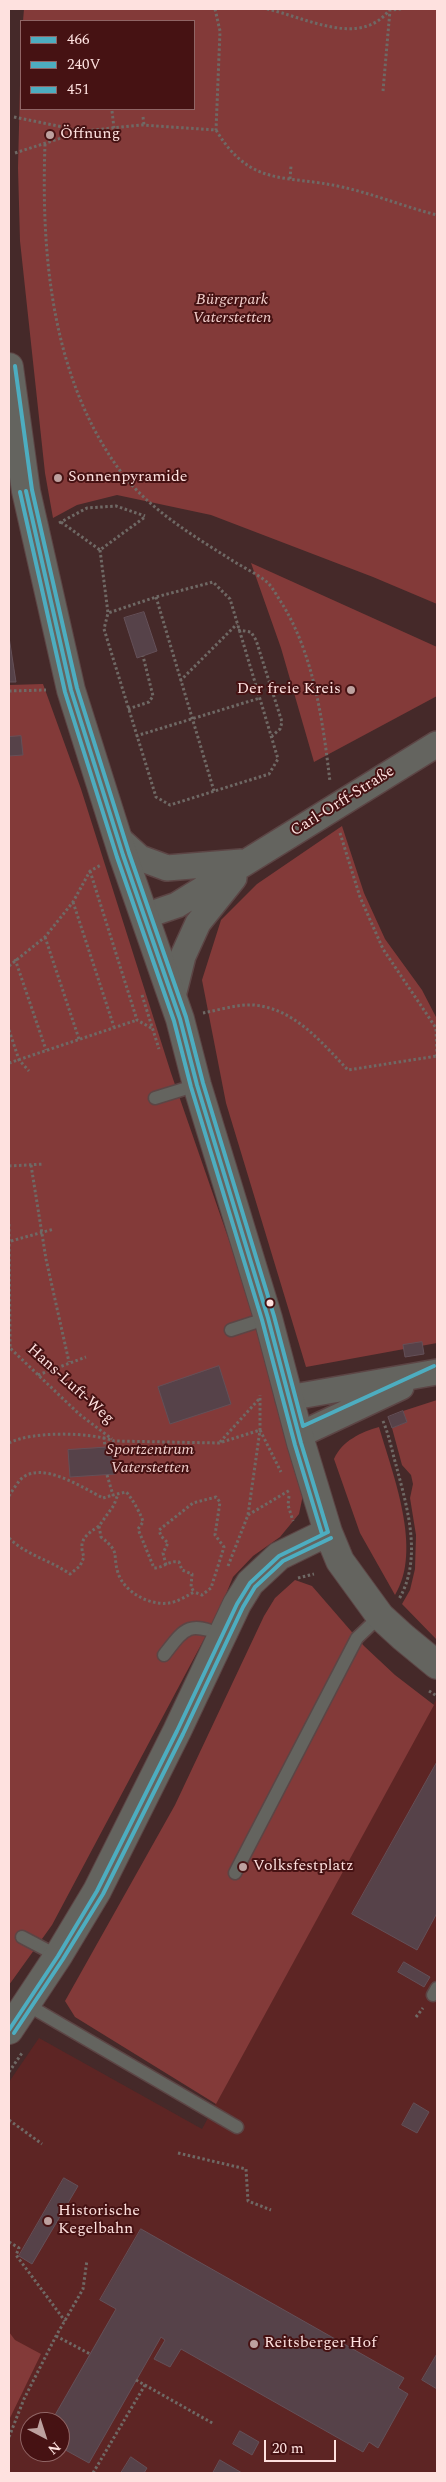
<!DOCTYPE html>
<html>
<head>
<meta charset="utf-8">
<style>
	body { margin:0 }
	#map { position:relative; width:446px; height:2482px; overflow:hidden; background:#452929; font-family:Spectral,serif }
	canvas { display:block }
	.frame { position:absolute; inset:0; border:10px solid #fee1df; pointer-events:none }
	.legend { position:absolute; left:20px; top:20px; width:175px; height:90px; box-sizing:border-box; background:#461213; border:1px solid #906565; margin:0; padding:6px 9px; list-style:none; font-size:15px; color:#fee1df }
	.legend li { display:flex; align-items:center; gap:10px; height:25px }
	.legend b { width:25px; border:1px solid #906565 }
	.north { position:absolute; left:20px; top:2412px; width:50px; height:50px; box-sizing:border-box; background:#461213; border:1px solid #906565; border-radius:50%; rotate:140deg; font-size:14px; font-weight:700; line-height:20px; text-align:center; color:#fee1df }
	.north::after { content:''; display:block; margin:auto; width:18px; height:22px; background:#bda19f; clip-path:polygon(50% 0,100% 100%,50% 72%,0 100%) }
	.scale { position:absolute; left:264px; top:2440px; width:72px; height:22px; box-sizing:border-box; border:2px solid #fee1df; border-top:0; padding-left:6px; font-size:15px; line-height:18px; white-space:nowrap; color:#fee1df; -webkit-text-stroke:4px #461213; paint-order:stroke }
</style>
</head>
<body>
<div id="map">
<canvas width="446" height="2482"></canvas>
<div class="frame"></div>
<ul class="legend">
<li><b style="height:6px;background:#4dadc0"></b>466</li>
<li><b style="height:6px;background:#4dadc0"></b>240V</li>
<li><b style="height:6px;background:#4dadc0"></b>451</li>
</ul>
<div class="north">N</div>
<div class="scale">20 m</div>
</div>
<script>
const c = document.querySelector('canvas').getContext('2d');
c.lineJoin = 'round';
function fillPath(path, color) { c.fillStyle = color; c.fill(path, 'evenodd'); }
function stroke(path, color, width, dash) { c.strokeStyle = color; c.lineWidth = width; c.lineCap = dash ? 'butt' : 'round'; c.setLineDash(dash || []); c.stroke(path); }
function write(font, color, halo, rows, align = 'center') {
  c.font = font + ' Spectral,serif'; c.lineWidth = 4; c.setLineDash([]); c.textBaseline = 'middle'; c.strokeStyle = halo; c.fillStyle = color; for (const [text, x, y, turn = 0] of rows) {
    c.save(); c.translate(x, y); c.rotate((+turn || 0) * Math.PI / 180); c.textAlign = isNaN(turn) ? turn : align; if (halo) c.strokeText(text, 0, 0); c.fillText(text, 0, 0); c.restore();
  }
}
fillPath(new Path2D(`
	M437 1698V2473H9V2082L39 2038 202 2129ZM30 2422H60V2452H30Z`), '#5d2524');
fillPath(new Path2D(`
	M24 9H437V604L373 577 211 515 117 495 77 505 53 518 45 473 20 241 18 168 21 43V109H194V21H23Z
	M251 563 437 647V696L314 762 281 648Z
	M43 684 81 789 171 1073 265 1344 304 1490 299 1514 280 1537 253 1556 233 1577 219 1611 52 1925 9 1985V685Z
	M342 826 364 893 385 939 422 990 437 1019V1343L306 1367 226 1103 202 980 221 920 257 884Z
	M437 1400V1640L402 1604 410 1590 415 1569 416 1535 410 1498 413 1484 411 1475 402 1465 392 1428 407 1422 403 1411Z
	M379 1427C393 1475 423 1550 395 1595L360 1533 334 1459C342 1441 361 1432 379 1427Z
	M295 1580 312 1586 364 1646 395 1675 434 1705 216 2104 75 2017 65 2001 175 1805 264 1616 275 1598Z
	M9 2332 15 2340 41 2354 9 2420Z`), '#833a39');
const building = new Path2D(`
	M144 612 157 651 137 658 124 618Z
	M9 637 16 682H9Z
	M21 736 23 755 9 756V737Z
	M422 1342 424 1354 405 1357 403 1345Z
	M219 1366 231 1404 170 1424 158 1387Z
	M403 1411 407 1422 392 1428 388 1417Z
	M113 1447 115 1474 70 1477 68 1450Z
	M437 1762V1913L417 1950 352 1914Z
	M404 1962 430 1977 424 1987 398 1972Z
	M414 2103 429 2112 417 2133 402 2125Z
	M64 2178 78 2186 32 2264 19 2256Z
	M141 2229 404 2378 398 2388 408 2394 378 2448 369 2442 363 2452 181 2349 170 2367 154 2359 165 2340 161 2337 89 2463 60 2447V2422H51L116 2309 100 2300Z
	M437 2354V2389L422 2380Z
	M240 2431 259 2442 252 2455 233 2444Z
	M131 2457 147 2468 144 2473H121Z
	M220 2460 242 2473H213Z`);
fillPath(building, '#564249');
stroke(building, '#645058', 1);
const service = new Path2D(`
	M155 1098 197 1085
	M231 1330 268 1318
	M164 1655C185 1628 188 1621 222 1635
	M235 1873 357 1638 380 1616
	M22 1937 58 1956
	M433 1995 437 1988
	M26 2004 237 2127`);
const minor = new Path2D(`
	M118 838 140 858 167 868 241 862
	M145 916 177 905 437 744
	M173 996 183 956 198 923 234 878
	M288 1398 437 1372
	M299 1435 401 1387`);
const tertiary = new Path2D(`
	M9 367 26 491 71 690 123 855 180 1019 197 1085 268 1318 301 1443 328 1532 340 1561 380 1616 403 1637 437 1665
	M9 2030 58 1956 97 1891 177 1731 237 1604 250 1583 279 1556 328 1532`);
stroke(service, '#5c4545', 15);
stroke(minor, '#5c4545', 28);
stroke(tertiary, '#5c4545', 30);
stroke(new Path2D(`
	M215 9 220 31 216 130
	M267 9C305 17 361 49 390 9
	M383 91 390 10 401 9
	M112 111 114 128
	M14 117 82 131
	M143 117 144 125
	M45 144C41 257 52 379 121 472 149 509 192 535 230 559 242 567 258 574 268 583 273 588 277 596 281 602 314 654 323 722 330 782
	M15 153 83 131 142 125 216 130C251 188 285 174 342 187 374 194 405 207 437 215
	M290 179 291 166
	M61 522 100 550 145 517
	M59 523 87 508 116 506 145 516
	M100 550 108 613 104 629 156 797 170 805 269 774 278 759 230 599 213 582 156 597 108 613
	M156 597 214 791
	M238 630 251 632 256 640 282 722 280 729 272 736
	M180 681 237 624
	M9 691 46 690
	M128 709 149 702 153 696 143 656
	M136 736 260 698
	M340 833 360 897 383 949 436 1028 437 1056
	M90 871 137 1020 153 1029
	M73 902 114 1027
	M45 937 79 1039
	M15 959 46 1050
	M9 966 45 937 73 902 90 871 101 865
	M142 995 159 1049
	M203 1013C219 1010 238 1004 254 1005 295 1009 321 1042 348 1070L437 1056
	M9 1030 19 1060 29 1071
	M9 1063 137 1020
	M31 1165 46 1259 69 1362
	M9 1166 44 1164
	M9 1224 10 1348 79 1414 112 1439
	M11 1241 54 1229
	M38 1375 86 1357
	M383 1421C389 1435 392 1451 396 1465 407 1507 423 1558 399 1599
	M104 1437 105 1447
	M220 1442 260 1398
	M9 1443C32 1431 90 1432 114 1441L219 1443 260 1430 281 1472
	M107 1475 113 1495 126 1492C131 1496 142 1516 143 1522L138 1529 154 1568C163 1568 169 1560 179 1562L182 1570 192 1574 191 1587 194 1592C187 1596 177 1602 169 1603 150 1606 124 1592 118 1573 112 1553 121 1553 101 1537L99 1526 114 1505 118 1494
	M9 1496C12 1491 16 1485 20 1480 40 1459 83 1488 103 1498L113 1495
	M289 1496 288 1505 293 1521
	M248 1515 290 1490
	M9 1538C26 1555 50 1560 70 1574L80 1566 84 1557C78 1541 85 1535 99 1526
	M166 1565 163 1553 168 1543 161 1536 159 1530 193 1503 216 1497 220 1502 215 1535 224 1547 211 1588 202 1595 194 1592
	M228 1566 248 1515 260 1430V1395
	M298 1578 314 1574
	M429 1691 437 1696
	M416 2017 423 2008
	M9 2072 22 2053
	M9 2120 42 2144
	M178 2153 246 2169 248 2201 271 2210
	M9 2242 19 2248 16 2255 65 2321
	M56 2336 90 2354
	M136 2380 214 2424
	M9 2437 24 2399 56 2336 83 2289 87 2260
	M93 2473 145 2385`), '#6f6965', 3, [2.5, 2.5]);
stroke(service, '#64645f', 12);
stroke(minor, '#64645f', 25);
stroke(tertiary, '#64645f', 28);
stroke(new Path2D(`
	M26 491 71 690 123 855 180 1019 197 1085 268 1318 301 1443 328 1532
	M9 2030 58 1956 97 1891 177 1731 237 1604 250 1583 279 1556 328 1532`), '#4dadc0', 4);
stroke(new Path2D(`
	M20 492 65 692 117 857 174 1021 191 1087 262 1320 295 1445 322 1534
	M14 2033 63 1959 103 1894 183 1734 243 1607 255 1587 283 1561 331 1538`), '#4dadc0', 4);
stroke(new Path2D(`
	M15 366 32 490 77 688 129 853 186 1017 203 1083 274 1316 303 1426 434 1366`), '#4dadc0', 4);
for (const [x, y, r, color] of [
	[50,135,5,"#bda19f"],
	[58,478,5,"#bda19f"],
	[351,690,5,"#bda19f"],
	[270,1303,4.5,"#fee1df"],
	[243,1867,5,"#bda19f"],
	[48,2221,5,"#bda19f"],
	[254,2344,5,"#bda19f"]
]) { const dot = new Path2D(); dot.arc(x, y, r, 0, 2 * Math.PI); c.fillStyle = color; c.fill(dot); stroke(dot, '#461213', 2); }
write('16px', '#fee1df', '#461213', [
	["Öffnung",60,135],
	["Sonnenpyramide",68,478],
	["Der freie Kreis",341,690,"right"],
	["Volksfestplatz",253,1867],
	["Historische",58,2212],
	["Kegelbahn",58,2230],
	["Reitsberger Hof",264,2344]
], 'left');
write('italic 16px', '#f1cecb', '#461213', [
	["Bürgerpark",232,301],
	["Vaterstetten",232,319],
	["Sportzentrum",150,1451],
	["Vaterstetten",150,1469]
]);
write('16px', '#fee1df', '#461213', [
	["Carl-Orff-Straße",343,802,-32],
	["Hans-Luft-Weg",70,1385,42]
]);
</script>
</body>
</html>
